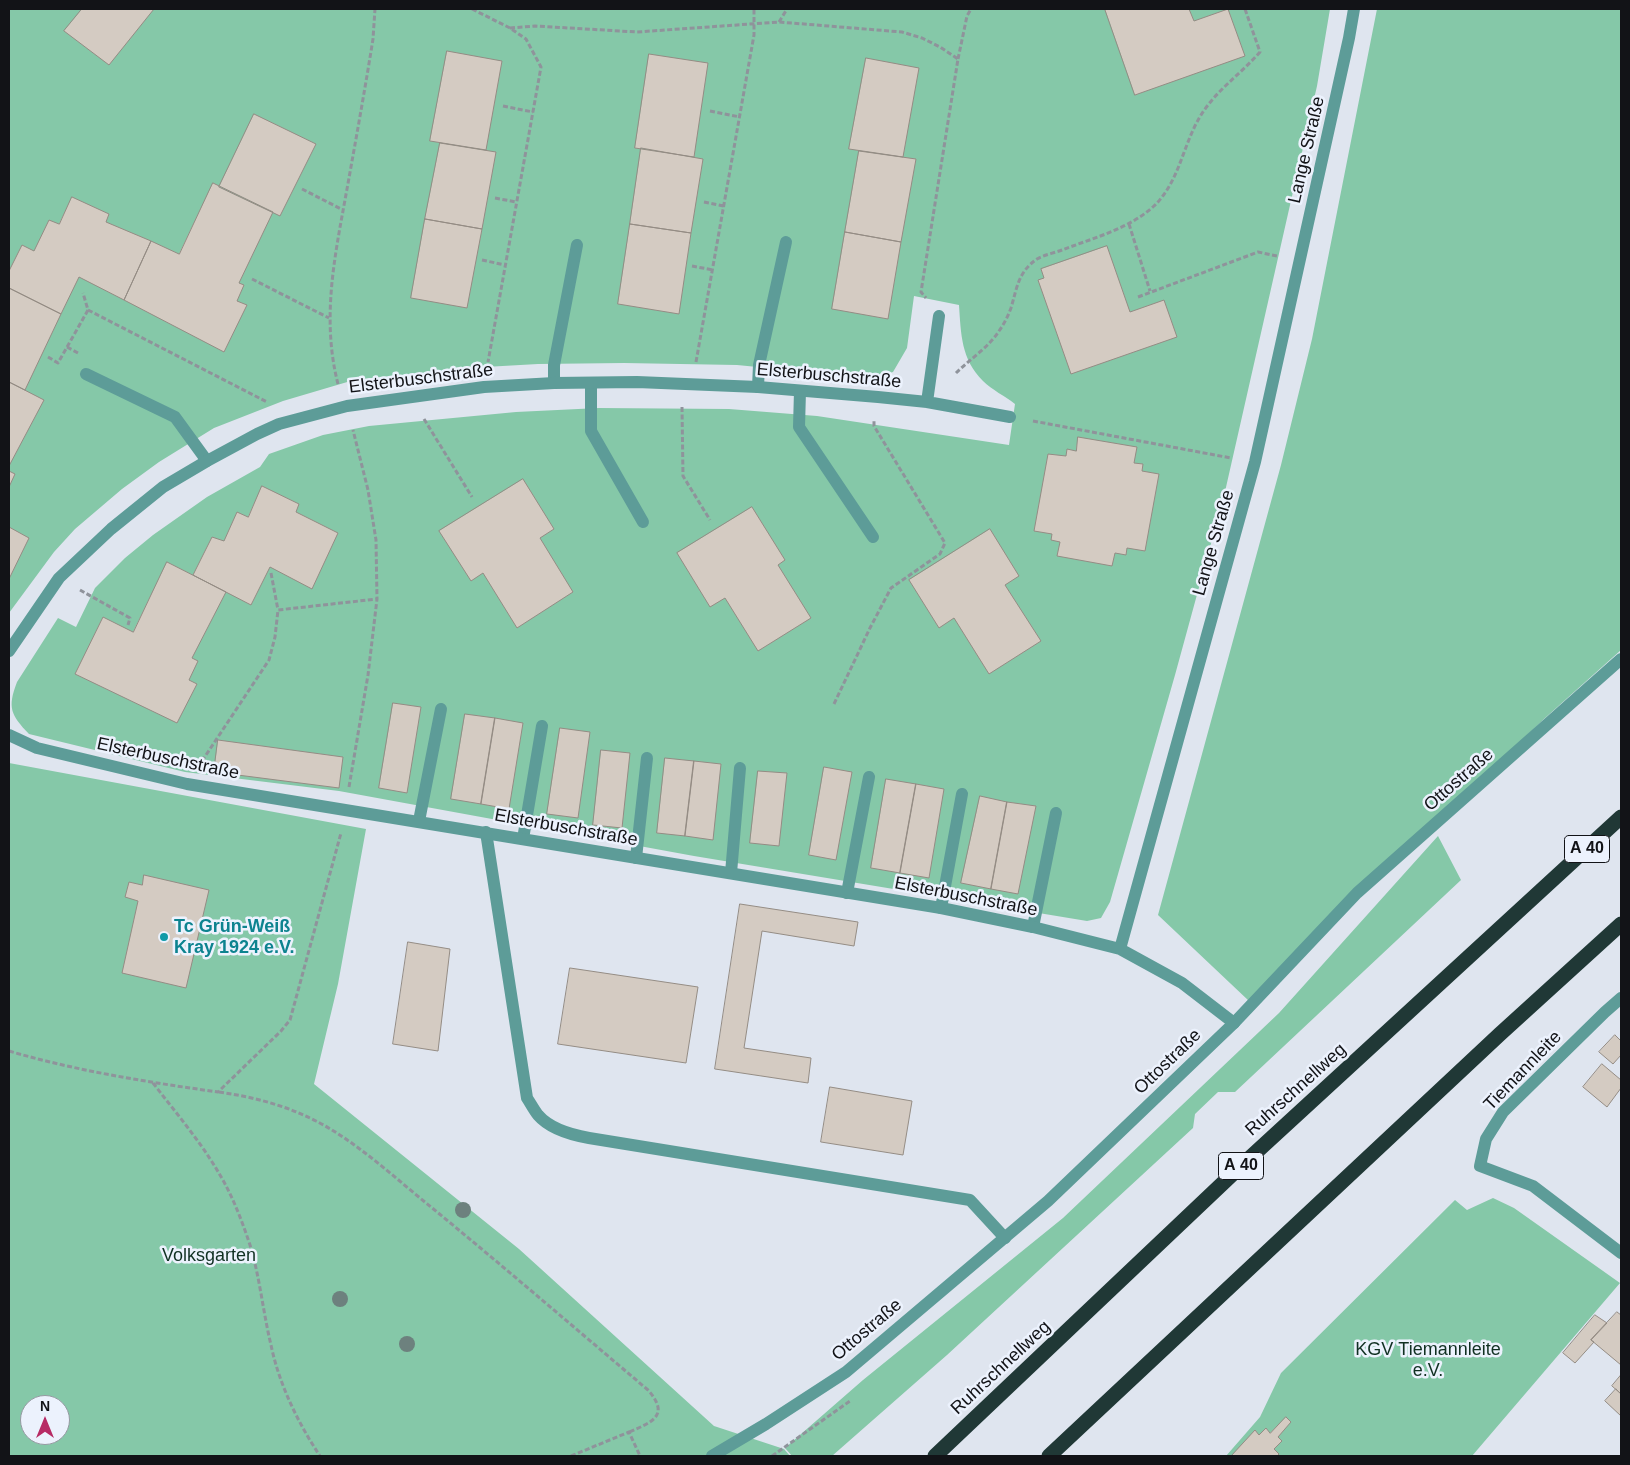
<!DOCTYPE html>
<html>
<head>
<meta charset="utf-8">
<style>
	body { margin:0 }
	#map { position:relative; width:1630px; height:1465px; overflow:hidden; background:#dfe5ef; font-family:Helvetica,sans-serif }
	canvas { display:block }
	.frame { position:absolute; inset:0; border:10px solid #121317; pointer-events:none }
	.north { position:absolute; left:20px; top:1395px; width:50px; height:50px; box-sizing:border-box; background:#ecf2fd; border:1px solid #9599a1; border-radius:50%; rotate:0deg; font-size:14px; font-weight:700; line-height:20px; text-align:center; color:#121317 }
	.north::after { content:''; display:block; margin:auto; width:18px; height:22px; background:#b72b65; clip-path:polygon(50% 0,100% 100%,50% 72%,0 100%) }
</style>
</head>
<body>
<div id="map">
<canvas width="1630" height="1465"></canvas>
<div class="frame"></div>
<div class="north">N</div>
</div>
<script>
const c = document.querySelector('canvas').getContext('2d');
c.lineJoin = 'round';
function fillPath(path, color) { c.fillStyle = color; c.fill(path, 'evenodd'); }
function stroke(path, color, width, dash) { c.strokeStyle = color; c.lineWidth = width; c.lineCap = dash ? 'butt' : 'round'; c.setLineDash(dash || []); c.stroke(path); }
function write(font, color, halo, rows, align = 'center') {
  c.font = font + ' Helvetica,sans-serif'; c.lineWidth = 5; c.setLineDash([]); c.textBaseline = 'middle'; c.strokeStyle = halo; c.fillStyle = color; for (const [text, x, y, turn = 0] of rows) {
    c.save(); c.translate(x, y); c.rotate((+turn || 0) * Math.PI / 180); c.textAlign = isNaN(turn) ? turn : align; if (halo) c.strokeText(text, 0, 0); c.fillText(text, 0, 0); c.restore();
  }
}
fillPath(new Path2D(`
	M9 9H1330L1317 86 1224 496 1175 675 1110 902 1101 918 1087 921 694 856 339 791 185 772 29 734C11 715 7 708 17 682L58 618 76 627 95 588 125 558 153 535 207 497 260 467 269 454 323 435 369 426 516 412 599 408 729 409 817 416 1009 445 1015 404C1005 396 992 390 983 381 961 359 961 334 959 305L914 296 907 348 893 372 871 378 737 365 624 363 538 364 467 368 354 380 283 401 214 428 159 462 122 489 75 529 54 552 9 613Z
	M1377 9H1621V650L1545 718 1249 1001 1158 915 1281 465 1312 339Z
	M9 763 366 829 338 984 314 1084 519 1249 714 1426 784 1449 790 1456H9ZM30 1405H60V1435H30Z
	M1438 836 1461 880 1235 1092H1218L1195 1114 1193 1128 947 1355 832 1456H792L785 1448 863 1380 1063 1218 1279 1013Z
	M1493 1198 1514 1208 1620 1283 1472 1456H1226L1260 1417 1281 1373 1455 1200 1467 1210Z`), '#85c8a8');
const building = new Path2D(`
	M82 9H154L109 65 64 31Z
	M1105 9H1189L1194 21 1228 9 1245 56 1135 95Z
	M447 51 502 61 486 150 430 141Z
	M649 54 708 63 694 157 635 148Z
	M866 58 919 68 903 157 849 149Z
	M254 114 316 144 280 216 219 187Z
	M440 143 496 152 482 229 425 219Z
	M641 148 703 159 691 233 630 224Z
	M859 151 916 159 901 242 845 232Z
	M213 183 273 212 239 283 244 285 237 301 247 305 224 352 124 300 151 241 179 254Z
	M72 197 109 214 106 222 151 241 124 300 79 277 61 314 9 288V271L22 245 34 251 49 220 59 224Z
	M425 219 482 229 467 308 411 298Z
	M630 224 691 233 679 314 618 304Z
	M845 232 901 242 888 319 832 309Z
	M1107 246 1130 312 1164 300 1177 337 1071 374 1038 280 1044 278 1041 269Z
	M9 288 61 314 25 390 9 382Z
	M9 382 44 400 9 466Z
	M1078 437 1137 447 1134 463 1143 464 1142 471 1159 474 1145 551 1127 548 1126 555 1115 553 1112 566 1057 556 1060 542 1051 540 1052 534 1034 531 1048 454 1066 456 1067 449 1076 451Z
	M9 471 15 474 9 487Z
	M523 479 554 529 540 538 573 592 517 628 483 573 471 581 439 531Z
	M262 486 299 504 296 512 338 533 312 589 270 567 251 605 193 575 212 537 224 541 237 512 248 517Z
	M752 507 785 560 778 565 811 618 758 651 725 598 710 607 677 553Z
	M9 527 29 538 9 579Z
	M990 529 1019 576 1005 585 1041 641 989 674 954 618 939 628 909 580Z
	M167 562 226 592 192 658 198 661 189 680 197 684 177 723 75 674 103 617 133 632Z
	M393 703 421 707 407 793 379 788Z
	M465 714 495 718 481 804 451 799Z
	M495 718 523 723 509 809 481 804Z
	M560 728 590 732 578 818 547 814Z
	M218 740 343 757 339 788 214 772Z
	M601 750 630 753 622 828 593 825Z
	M665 758 694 761 685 836 657 833Z
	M694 761 721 764 713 840 685 836Z
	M824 767 852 772 836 860 809 855Z
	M758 771 787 773 779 846 750 843Z
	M886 779 916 784 900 873 871 868Z
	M916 784 944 789 929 878 900 873Z
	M980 796 1007 802 991 889 961 883Z
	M1007 802 1036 806 1018 894 991 889Z
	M144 875 209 890 186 988 122 973 138 901 125 897 129 882 142 885Z
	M740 904 858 922 854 946 762 931 744 1048 811 1058 808 1083 715 1069Z
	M408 942 450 949 438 1051 393 1044Z
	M570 968 698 987 686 1063 558 1044Z
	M1615 1035 1621 1041V1055L1613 1064 1599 1052Z
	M1602 1064 1621 1080V1088L1607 1107 1583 1087Z
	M830 1087 912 1101 903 1155 821 1142Z
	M1617 1312 1621 1315V1365L1591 1340Z
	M1595 1315 1607 1323 1591 1340 1594 1342 1575 1363 1563 1353Z
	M1621 1375V1394L1612 1386Z
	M1616 1389 1621 1394V1416L1605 1401Z
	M1286 1417 1291 1422 1278 1437 1282 1441 1274 1449 1279 1454 1277 1456H1231L1255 1430 1259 1435 1266 1428 1270 1433Z`);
fillPath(building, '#d4cbc2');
stroke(building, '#948c84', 1);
stroke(new Path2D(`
	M472 9 510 28 526 39 541 67 488 362
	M779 22 787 9
	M510 28 535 26 637 32 779 22 902 32 922 38 940 47 958 59 921 292 926 298
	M958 59 967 16 971 9
	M503 106 533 112
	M710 111 740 117
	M302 189 343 210
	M495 198 516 202
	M704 202 724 206
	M1129 224 1150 291
	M482 260 505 265
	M692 266 713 270
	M252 279 329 318
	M1138 297 1258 252 1277 256
	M88 310 267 402
	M67 347 78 353
	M48 357 58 363 88 310 83 293
	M696 362 754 35V9
	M956 373C970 359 988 348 999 331 1004 324 1008 316 1011 308 1017 288 1018 272 1037 259 1044 255 1054 253 1062 250 1093 238 1129 229 1154 206 1178 183 1182 150 1197 122 1212 93 1239 76 1260 52L1245 9
	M338 384C321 318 335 255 347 189 356 139 365 89 373 39L375 9
	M682 407 683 476 710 520
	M424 419 472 497
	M1033 421 1231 458
	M271 573 278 610
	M80 590 130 618 128 625
	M834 704 870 628 891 588 940 554 945 543 874 426V420
	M202 761 269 660 275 637 278 610 377 599
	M349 787 368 675 377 599 376 540 368 490 353 430
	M9 1051C77 1071 147 1082 218 1092L281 1031 290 1020 341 833
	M153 1083C176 1113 201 1142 220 1175 233 1197 242 1221 250 1245 260 1278 263 1312 271 1345 279 1384 298 1423 320 1456
	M219 1092C253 1097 285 1105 316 1121 357 1142 395 1178 431 1207 504 1267 576 1329 648 1390 670 1415 653 1422 629 1432
	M571 1456 629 1432 640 1456
	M772 1456 850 1401`), '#8f939b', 3, [5, 2.5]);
stroke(new Path2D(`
	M86 374 175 417 207 461
	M554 383V365L577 245
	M591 383V431L643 522
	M758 387 759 365 786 242
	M800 391 799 427 873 537
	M419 821 441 709
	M486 832 527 1098C531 1104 534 1110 538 1115 550 1129 572 1135 589 1138L970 1200 1005 1238
	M523 839 542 726
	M636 858 647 758
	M731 873 740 768
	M847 893 869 777
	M941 908 962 794
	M1033 927 1056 813`), '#5d9c98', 12);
stroke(new Path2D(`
	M927 402 939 316
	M9 651 59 578 111 529 163 487 207 461 257 434 279 424 347 406 484 387 554 383 637 382 758 387 878 397 927 402 1010 417
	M9 735 37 748 187 784 941 908 1033 927 1120 949 1182 983 1234 1023
	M1120 949 1255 462 1349 38 1354 9
	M1621 998 1605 1012 1503 1112 1486 1139 1480 1166 1533 1186 1621 1253`), '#5d9c98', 12);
stroke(new Path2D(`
	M712 1456 766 1424 846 1372 1048 1201 1234 1023 1357 893 1621 659`), '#5d9c98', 12);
stroke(new Path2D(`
	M935 1456 1241 1166 1621 817
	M1049 1456 1500 1034 1621 924`), '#203836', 15);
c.fillStyle = '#6d817e';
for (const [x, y] of [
	[463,1210],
	[340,1299],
	[407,1344]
]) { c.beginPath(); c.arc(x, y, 8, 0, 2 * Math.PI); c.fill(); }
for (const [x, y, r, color] of [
	[164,937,5,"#0f9aa8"]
]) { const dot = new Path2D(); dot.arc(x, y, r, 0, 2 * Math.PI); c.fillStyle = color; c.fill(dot); stroke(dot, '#ecf2fd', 2); }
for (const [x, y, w] of [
	[1587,849,45],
	[1241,1166,45]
]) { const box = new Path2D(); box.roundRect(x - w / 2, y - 13.5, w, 27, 4); c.fillStyle = '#ecf2fd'; c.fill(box); stroke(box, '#121317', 1); }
write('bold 16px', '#121317', null, [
	["A 40",1587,849],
	["A 40",1241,1166]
]);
write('18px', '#121317', '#ecf2fd', [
	["Lange Straße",1307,150,-77],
	["Elsterbuschstraße",829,376,5],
	["Elsterbuschstraße",421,379,-7],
	["Lange Straße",1214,543,-74],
	["Elsterbuschstraße",168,759,12],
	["Ottostraße",1459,780,-41],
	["Elsterbuschstraße",566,828,10],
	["Elsterbuschstraße",966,897,11],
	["Ottostraße",1168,1062,-44],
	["Tiemannleite",1523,1071,-46],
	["Ruhrschnellweg",1296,1090,-42],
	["Ottostraße",867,1330,-40],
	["Ruhrschnellweg",1001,1368,-43]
]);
write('bold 18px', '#0d838f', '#ecf2fd', [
	["Tc Grün-Weiß",174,927],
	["Kray 1924 e.V.",174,948]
], 'left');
write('18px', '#103022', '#ecf2fd', [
	["Volksgarten",209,1256],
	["KGV Tiemannleite",1428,1350],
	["e.V.",1428,1371]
]);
</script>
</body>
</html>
